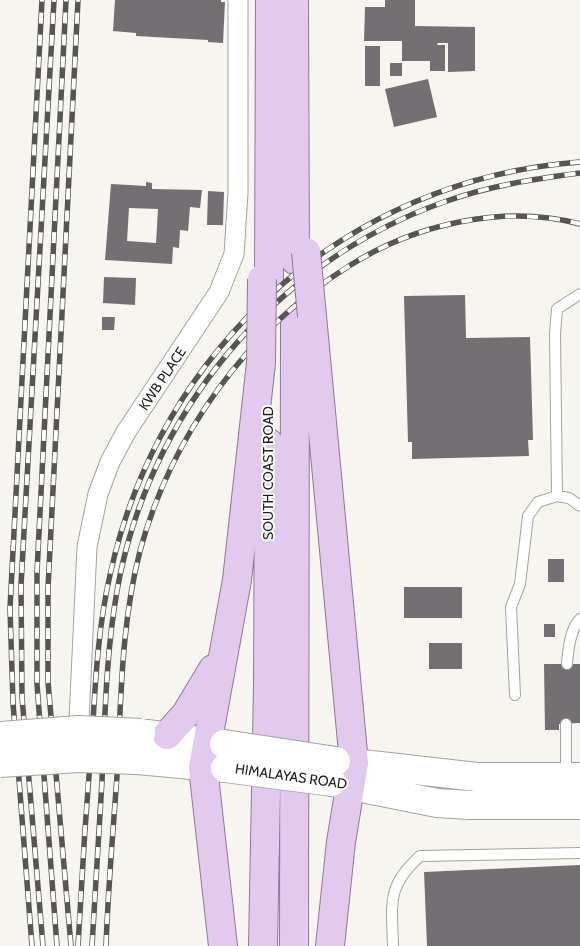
<!DOCTYPE html>
<html>
<head>
<meta charset="utf-8">
<style>
	body { margin:0 }
	canvas { display:block; background:#f7f5f0 }
</style>
</head>
<body>
<canvas width="580" height="946"></canvas>
<script>
const c = document.querySelector('canvas').getContext('2d');
c.lineJoin = 'round';
function fillPath(path, color) { c.fillStyle = color; c.fill(path, 'evenodd'); }
function stroke(path, color, width, dash) { c.strokeStyle = color; c.lineWidth = width; c.lineCap = dash ? 'butt' : 'round'; c.setLineDash(dash || []); c.stroke(path); }
function write(font, color, halo, rows, align = 'center') {
  c.font = font + ' Cabin,sans-serif'; c.lineWidth = 4; c.setLineDash([]); c.textBaseline = 'middle'; c.strokeStyle = halo; c.fillStyle = color; for (const [text, x, y, turn = 0] of rows) {
    c.save(); c.translate(x, y); c.rotate((+turn || 0) * Math.PI / 180); c.textAlign = isNaN(turn) ? turn : align; if (halo) c.strokeText(text, 0, 0); c.fillText(text, 0, 0); c.restore();
  }
}
fillPath(new Path2D(`
	M115 0H221V2H225L223 43 208 42V40L136 36V33L113 31Z
	M385 0H415V26L475 27V71L448 72V43H438L437 45H445V71H430V61H402V41H364L365 7H385Z
	M365 46H380V86H365Z
	M390 63H402V76H390Z
	M428 79 437 117 394 127 385 89Z
	M146 182 152 183V189L202 190 200 208 190 207 188 231 180 230 179 248 173 247 172 264 105 260 111 184 146 186ZM129 208 158 209 156 243 127 241Z
	M208 191 224 192 223 225H207Z
	M104 277 136 278 135 305 103 303Z
	M465 295 466 338 530 337 533 440H528L529 456 412 459V442H408L404 296Z
	M102 317H115L114 330H102Z
	M548 559H564V582H548Z
	M404 587H462V618H404Z
	M544 624H555V637H544Z
	M429 643H462V669H429Z
	M544 664H580V723L559 724V730H545Z
	M580 865V946H427L424 872Z`), '#736f72');
const lane = new Path2D(`
	M557 496 555 334 557 309 580 294
	M567 664C568 650 570 629 580 619
	M515 695 511 607 520 584 528 516 538 502 557 496 569 498 580 506
	M566 775V724
	M393 946C392 903 386 887 420 856L580 853`);
const street = new Path2D(`
	M78 742 87 547 98 494 110 462 126 432 219 292 234 254 238 193V0`);
const secondary = new Path2D(`
	M147 734 224 744
	M137 760 225 768
	M336 761 477 777H580
	M332 782 437 803 470 805H580`);
const primary = new Path2D(`
	M294 0 295 260
	M269 280 270 0
	M312 316 354 763 341 842 330 946
	M167 735 186 714 213 669
	M223 946 203 767 237 580 261 363
	M263 946 268 686 269 443
	M294 946 295 323`);
stroke(lane, '#a4a39e', 12);
stroke(street, '#a4a39e', 21);
stroke(secondary, '#a4a39e', 30);
stroke(primary, '#91779d', 30);
stroke(lane, '#fff', 10);
stroke(street, '#fff', 19);
stroke(secondary, '#fff', 28);
stroke(primary, '#e2caee', 28);
const rail = new Path2D(`
	M32 946 13 703 10 608 42 0
	M43 946 22 697 21 585 54 0
	M57 946 37 684V572L66 0
	M71 946 48 682V588L78 0
	M78 946C82 871 87 796 93 721 96 672 99 623 110 575 159 348 347 179 580 162
	M92 946C95 891 99 836 102 781 105 717 106 653 117 591 148 414 274 262 444 202 488 186 534 179 580 173
	M106 946C108 889 113 832 117 776 121 701 121 624 140 551 171 436 248 329 349 266 415 224 503 204 580 224`);
stroke(rail, '#575553', 5.5);
stroke(rail, '#fff', 4, [11]);
const secondaryBridge = new Path2D(`
	M0 736 78 730 141 733
	M224 744 336 761
	M0 763 79 758 137 760
	M225 768 332 782`);
const primaryBridge = new Path2D(`
	M306 252 312 316
	M261 363 262 279`);
stroke(secondaryBridge, '#a4a39e', 30, []);
stroke(primaryBridge, '#91779d', 30, []);
stroke(secondaryBridge, '#fff', 28);
stroke(primaryBridge, '#e2caee', 28);
write('14px', '#201f1e', '#fff', [
	["KWB PLACE",163,379,-56],
	["SOUTH COAST ROAD",269,473,-90],
	["HIMALAYAS ROAD",291,777,8]
]);
</script>
</body>
</html>
